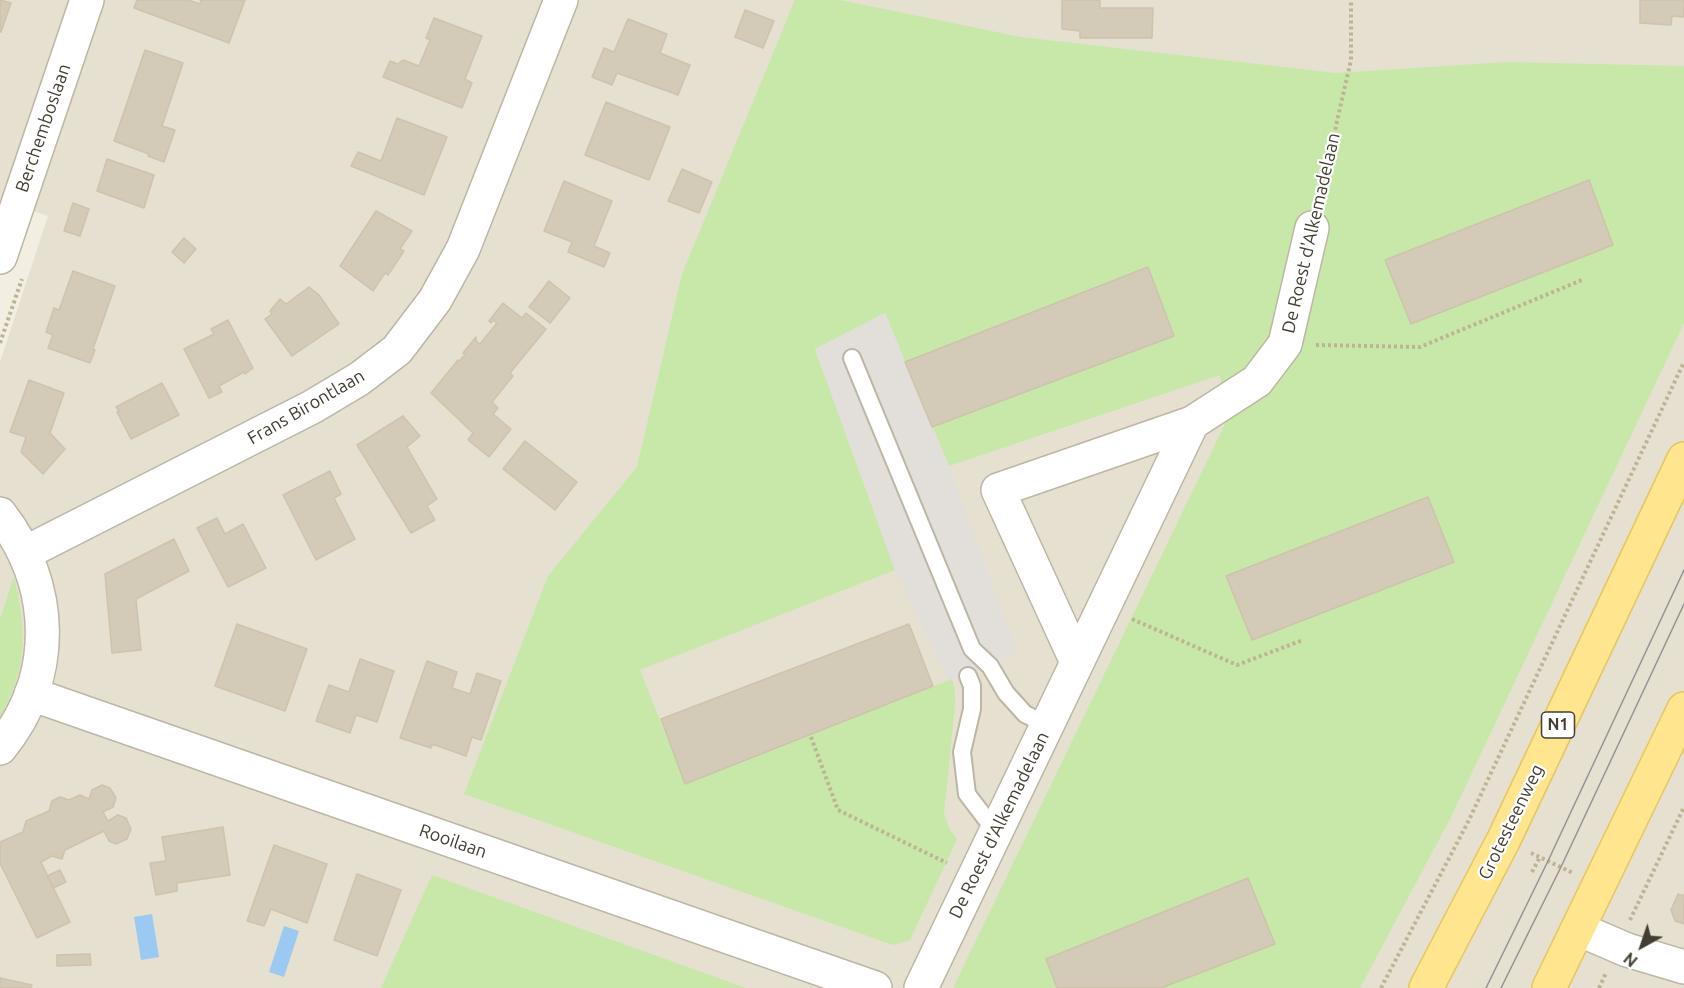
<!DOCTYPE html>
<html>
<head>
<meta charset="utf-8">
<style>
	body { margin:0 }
	#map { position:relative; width:1684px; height:988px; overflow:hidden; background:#f2eee2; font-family:Ubuntu,sans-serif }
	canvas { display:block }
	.north { position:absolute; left:1612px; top:916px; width:60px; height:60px; -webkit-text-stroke:4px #fff; paint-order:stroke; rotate:220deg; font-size:16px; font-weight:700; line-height:24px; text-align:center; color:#433e33 }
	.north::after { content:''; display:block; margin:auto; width:21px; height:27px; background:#433e33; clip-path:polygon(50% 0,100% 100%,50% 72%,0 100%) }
</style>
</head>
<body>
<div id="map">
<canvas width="1684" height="988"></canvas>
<div class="north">N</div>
</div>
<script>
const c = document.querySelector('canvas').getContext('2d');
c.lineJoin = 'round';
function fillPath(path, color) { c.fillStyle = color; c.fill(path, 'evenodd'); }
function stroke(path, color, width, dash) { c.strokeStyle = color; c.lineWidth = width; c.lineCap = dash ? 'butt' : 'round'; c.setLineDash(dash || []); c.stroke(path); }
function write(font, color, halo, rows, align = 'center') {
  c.font = font + ' Ubuntu,sans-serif'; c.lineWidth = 4.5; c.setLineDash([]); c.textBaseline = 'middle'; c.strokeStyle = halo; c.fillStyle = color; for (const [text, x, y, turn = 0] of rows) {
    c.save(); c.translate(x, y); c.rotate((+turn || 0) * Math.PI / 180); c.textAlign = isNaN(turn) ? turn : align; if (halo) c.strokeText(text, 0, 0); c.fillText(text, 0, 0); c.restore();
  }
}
fillPath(new Path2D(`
	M0 0H1684V988H0V362L48 216 0 199Z`), '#e6e0d0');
fillPath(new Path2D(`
	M795 0H840L1021 37 1336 73 1507 62 1684 66V323L1452 815 1360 988H1161L1275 944 1248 878 1046 959 1057 988H953L1224 426 1220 375 949 466 932 427 1173 336 1148 267 905 362 885 313 815 349 895 570 640 670 685 784 952 679 955 692V704L944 815 950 830 957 839 910 940 893 945 464 794 548 576 637 467 682 274ZM1589 181 1613 245 1411 324 1385 260ZM1428 497 1454 562 1252 640 1226 576Z
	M14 576C27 631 28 667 0 717V619Z
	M432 875 746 988H381Z`), '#c7e8a9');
fillPath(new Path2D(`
	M885 313 949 466 1018 653 970 674 948 680 895 570 815 349Z`), '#e2dfdb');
fillPath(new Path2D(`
	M152 914 159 957 141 960 134 917Z
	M284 926 299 931 284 977 269 972Z`), '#9bc9f1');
const building = new Path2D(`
	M0 0 11 3 1 32H0Z
	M137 0H188L200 4 201 0H245L229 43 134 8Z
	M1062 0H1100V8H1153L1152 38H1080V31L1062 29Z
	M1640 0H1684V17L1672 16 1671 25 1640 23Z
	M745 10 774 21 763 48 735 37Z
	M434 18 482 36 465 79 472 83 462 108 383 77 390 61 398 64 403 60 419 66 430 40 426 38Z
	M628 19 667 34 660 53 690 65 678 95 617 73 612 85 592 77 604 48 614 52Z
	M145 50 183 63 162 126 175 130 164 162 148 156 149 154 114 141Z
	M606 102 670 127 649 180 585 155Z
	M397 118 447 137 424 195 351 166 358 152 381 161Z
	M107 159 154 175 144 208 97 191Z
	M682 169 712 182 699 213 668 201Z
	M1589 180 1613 245 1411 324 1385 260Z
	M564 181 612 201 594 246 610 253 604 267 568 252 572 242 544 231Z
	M73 203 89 209 80 236 64 231Z
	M376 211 412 231 400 249 404 251 388 275 385 273 373 291 340 266Z
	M184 238 196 249 184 263 172 252Z
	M1148 267 1174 336 932 427 905 362Z
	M73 271 115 286 93 349 95 350 90 363 48 348 53 335 46 332 54 308 59 310Z
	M549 281 570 298 550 323 529 307Z
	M309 287 319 295 339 324 292 356 265 319 272 314 270 311 280 299 286 304Z
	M503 303 522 318 526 313 546 329 510 373 513 376 492 402 498 408 493 414 511 429 489 457 468 440 473 433 431 393 458 360 459 361 465 355 463 353 476 337V341L480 344 497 323 493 320 491 323 489 321Z
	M228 320 253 368 245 374 244 372 219 386 222 392 209 398 184 349 214 334 211 329Z
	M29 380 64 393 50 433 65 449 43 474 21 452 26 437 10 432Z
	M162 383 179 415 131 439 117 412 119 411 116 407Z
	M403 416 420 436 407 447 437 499 427 506 435 520 411 533 357 445Z
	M525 441 577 482 555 510 503 469Z
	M330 471 341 494 334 498 355 539 316 560 283 495Z
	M1428 497 1454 562 1252 640 1226 576Z
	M217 518 225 534 243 524 266 568 228 587 197 528Z
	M174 539 189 571 136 599 141 650 112 653 105 574Z
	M237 624 307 649 285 711 215 686Z
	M909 624 933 686 685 784 661 719Z
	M360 659 394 671 377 722 356 715 350 733 316 721 329 685 349 692Z
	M427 661 457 672 452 688 470 694 477 673 501 681 481 740 472 737 466 756 432 744 431 748 400 738Z
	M102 785 110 788 116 798 113 807 103 812 108 821 118 815 126 818 131 829 127 839 116 844 109 841 104 831 65 850 62 859 52 856 41 862 70 922 37 938 0 863V842L23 832 26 821 49 811 52 801 60 797 69 800 80 795 89 799 92 790Z
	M223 827 230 875 177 883V891L156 895 150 863 166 861 162 837Z
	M274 845 327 864 307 923 271 909 264 926 247 921Z
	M60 870 66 882 53 888 47 876Z
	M357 874 401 890 377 956 334 940Z
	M1248 878 1275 944 1161 988H1057L1046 959Z
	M1678 894 1683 896 1684 894V924L1675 921 1671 910Z
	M90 954 91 965 57 966V955Z
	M0 978 32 985 31 988H0Z`);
fillPath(building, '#d3cab7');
stroke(building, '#cec3ab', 1.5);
const lane = new Path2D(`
	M852 358 972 649 990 666 1006 693 1025 714 1047 725
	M968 676 972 686V709L962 752 967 794 996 832`);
const street = new Path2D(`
	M0 257 87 0
	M0 514C55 585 58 677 0 748
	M25 553 312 407 359 379 397 350 435 300 463 249 561 0
	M1077 662 998 490 1192 423 1257 381 1285 344 1312 228
	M31 694 875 988
	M1578 929 1627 950 1684 967
	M921 988 1192 423`);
const primary = new Path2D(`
	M1426 988 1504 839 1684 459
	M1549 988 1684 709`);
stroke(lane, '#bdb6a5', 20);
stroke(street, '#bdb6a5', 36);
stroke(primary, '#e6c55c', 36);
stroke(new Path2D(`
	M1319 200 1351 60V0
	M0 343 22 279
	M1316 345 1420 347 1582 280
	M1132 619 1237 665 1303 640
	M811 737 838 810 947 863
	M1531 853 1573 873
	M1532 872 1540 857
	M1630 920 1684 807
	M1381 988 1468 822 1684 362
	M1599 988 1606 973`), '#bfb396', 4, [3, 3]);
stroke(lane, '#fff', 16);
stroke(street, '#fff', 33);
stroke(primary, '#ffe68e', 33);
stroke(new Path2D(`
	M1486 988 1548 861 1684 570
	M1501 988 1561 867 1684 604`), '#939393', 1.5);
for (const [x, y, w] of [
	[1558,725,33]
]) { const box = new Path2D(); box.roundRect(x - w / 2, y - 13, w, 26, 4.5); c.fillStyle = '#fff'; c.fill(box); stroke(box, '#433e33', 1.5); }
write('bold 16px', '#433e33', null, [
	["N1",1558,725]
]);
write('18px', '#433e33', '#fff', [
	["Berchemboslaan",43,128,-71],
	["De Roest d'Alkemadelaan",1311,233,-77],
	["Frans Birontlaan",306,407,-30],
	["Grotesteenweg",1511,822,-64],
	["De Roest d'Alkemadelaan",999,825,-64],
	["Rooilaan",453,841,19]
]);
</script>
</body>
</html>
